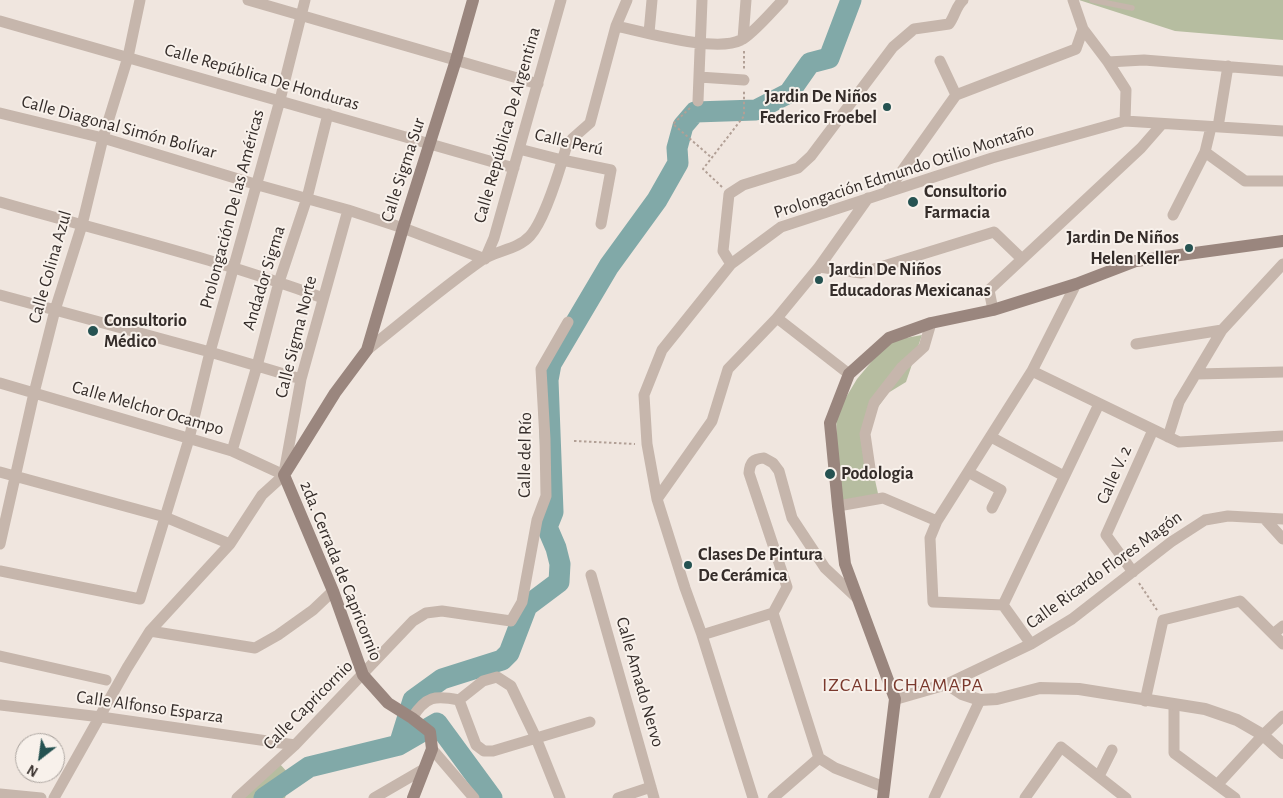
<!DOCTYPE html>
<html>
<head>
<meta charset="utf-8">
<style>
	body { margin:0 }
	#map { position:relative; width:1283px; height:798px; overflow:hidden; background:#f0e6df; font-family:"Alegreya Sans",sans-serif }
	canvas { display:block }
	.north { position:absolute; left:15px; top:733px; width:50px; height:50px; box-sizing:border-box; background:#f8f1eb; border:1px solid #aaa39e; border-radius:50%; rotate:210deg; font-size:14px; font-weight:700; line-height:20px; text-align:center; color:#352d2a }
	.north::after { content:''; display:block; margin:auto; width:18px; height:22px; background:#255251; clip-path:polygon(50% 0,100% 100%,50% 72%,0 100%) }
</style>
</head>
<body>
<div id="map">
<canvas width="1283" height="798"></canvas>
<div class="north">N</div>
</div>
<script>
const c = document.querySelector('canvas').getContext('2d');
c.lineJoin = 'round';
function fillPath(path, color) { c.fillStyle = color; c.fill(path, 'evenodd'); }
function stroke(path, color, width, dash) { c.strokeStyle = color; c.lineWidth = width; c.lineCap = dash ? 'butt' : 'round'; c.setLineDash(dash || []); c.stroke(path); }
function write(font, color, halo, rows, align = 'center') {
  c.font = font + ' "Alegreya Sans",sans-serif'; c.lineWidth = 4; c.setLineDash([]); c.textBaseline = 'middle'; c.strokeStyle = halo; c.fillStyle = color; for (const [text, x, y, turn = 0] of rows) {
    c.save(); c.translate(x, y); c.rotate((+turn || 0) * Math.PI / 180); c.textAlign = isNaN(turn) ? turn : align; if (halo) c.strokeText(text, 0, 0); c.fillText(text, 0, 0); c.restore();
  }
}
fillPath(new Path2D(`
	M1079 0H1283V40L1175 31Z
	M922 335 906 382 888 393 876 410 867 444 879 498 839 504 836 414 857 379 889 341Z
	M279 763 298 784 287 792 285 798H239Z`), '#b6bda0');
stroke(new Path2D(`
	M399 745 413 700 442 679 502 660 509 653 527 606 559 582 560 564 556 548 547 527 553 512 548 380 551 364 609 266 657 200 678 163 677 148 683 126 695 112 756 110 789 93 810 63 829 58 851 0
	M264 798 309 767 399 745 437 723 492 798`), '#81a9a8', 21);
stroke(new Path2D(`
	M744 51V69
	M690 108 673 124 712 158
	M722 187 703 169 744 116V91
	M574 441 635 444
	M1139 583 1157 610`), '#b2a096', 2, [2.5, 2.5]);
stroke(new Path2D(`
	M1092 0 1132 8`), '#c6b6ac', 5.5);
stroke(new Path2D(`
	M248 0 538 84
	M1073 0 1083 29 1108 62 1126 90 1125 121
	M0 21 514 168
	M616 26C645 32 716 53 741 40 752 35 773 10 783 0
	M649 33 652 0
	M743 39 746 0
	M940 61 956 95
	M1108 62 1144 60 1283 71
	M699 77 744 80
	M956 95 1076 49 1083 29
	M698 101 702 0
	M0 113 103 138 258 185 348 210 403 228 485 259
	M1218 127 1228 66
	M519 149 562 160 611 170 601 224
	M1205 152 1245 181H1283
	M887 192 956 95
	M0 202C108 233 218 259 323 298
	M1173 215 1205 152 1211 127
	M485 259 494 238 561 0
	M731 264 723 251 729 194 743 185 798 168 811 156 893 47 914 29 949 24C955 16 956 6 963 0
	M819 267 861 273 994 232 1022 259
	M0 295 210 352 301 379
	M993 310 989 290 1141 148 1162 124
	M777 318 849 374
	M1136 344 1222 330
	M367 350C405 320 442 288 482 260 497 250 517 250 530 236 544 221 560 169 566 148L573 138 590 123 616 26 627 0
	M1032 371 1179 442 1283 436
	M1196 374 1283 372
	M0 383 232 451 284 475
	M991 437 1064 476
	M1168 437 1179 402 1222 330 1283 264
	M232 451 257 366 279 282 307 198 328 114
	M0 472 165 517 230 544
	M968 472 1001 490 992 508
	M284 473 301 379 348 210
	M871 475 865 434 874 403 902 367 924 347 931 323
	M657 499 712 421 728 369 777 318 819 267 868 198
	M838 506 883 498 937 521
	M1264 518 1283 539
	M0 544 34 393 55 310 82 225 103 138 128 57 140 0
	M0 571 140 599 189 439 210 352 280 100 305 0
	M1133 572 1106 535 1153 430
	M591 575 654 798
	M1003 605 933 602 930 538 937 521 1032 371 1076 284
	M1003 605 1099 404
	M1003 605 1031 644
	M150 631 255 648 278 635 313 610 333 591
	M1273 634 1283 626
	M702 635 773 613
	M0 656 106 680
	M947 684 1031 644 1072 619 1171 542 1205 520 1228 516 1283 519
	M459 700 483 681 497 677 511 686 536 738 560 798
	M459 700 476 745 484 751H493L590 722
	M1145 701 1163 620 1240 601 1283 644
	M0 705 101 717 295 745
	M1174 705V753L1235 798
	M412 718C426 696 435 695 459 700
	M432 749 474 798
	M819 758 773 613 787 587 749 473C750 462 753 459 764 458L773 463 779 471 792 518 825 568 857 598
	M819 758 835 768 884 787
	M1099 776 1112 750
	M1217 785 1263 735 1283 716
	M0 794 41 798
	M54 798 127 668 150 631 230 544 262 495 284 475
	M237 798 295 745 413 621 426 613 442 611 511 621 522 602 537 520 546 496 545 439 541 369 568 322
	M374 798 424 769
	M618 798 651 787
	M753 798 702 635 685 588 657 499 647 444 644 395 662 350 731 264 781 227 992 158 1125 121 1283 131
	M773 798 819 758
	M934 798 980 700
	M1025 798 1061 747 1126 798`), '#c6b6ac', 11);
stroke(new Path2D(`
	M895 699 947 684 962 694 980 700 997 699 1040 688 1079 689 1205 709 1237 720 1263 735 1283 753`), '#c6b6ac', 12);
stroke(new Path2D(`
	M413 798 432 749 430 732 412 718 388 703 363 675 333 591 284 475 335 393 367 350 403 228 456 60 473 0
	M883 798 895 699 845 564 838 506 830 423 849 374 889 338 931 323 993 310 1076 284 1136 261 1283 241`), '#9a867e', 12);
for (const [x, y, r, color] of [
	[887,107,5,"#255251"],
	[913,202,6,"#255251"],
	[1189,248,5,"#255251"],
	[819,280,5,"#255251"],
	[93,331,6,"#255251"],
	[830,474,6,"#255251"],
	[688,565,5,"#255251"]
]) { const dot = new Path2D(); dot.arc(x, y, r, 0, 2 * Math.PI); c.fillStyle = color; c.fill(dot); stroke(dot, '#f8f1eb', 2); }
write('18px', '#352d2a', '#f8f1eb', [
	["Calle República De Honduras",262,77,16],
	["Calle República De Argentina",507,125,-74],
	["Calle Diagonal Simón Bolívar",119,127,15],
	["Calle Perú",569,142,13],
	["Calle Sigma Sur",403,170,-72],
	["Prolongación Edmundo Otilio Montaño",904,171,-18],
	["Prolongación De las Américas",232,209,-75],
	["Calle Colina Azul",50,267,-74],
	["Andador Sigma",264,278,-73],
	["Calle Sigma Norte",296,337,-76],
	["Calle Melchor Ocampo",148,408,16],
	["Calle del Río",525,455,-89],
	["Calle V. 2",1114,475,-66],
	["Calle Ricardo Flores Magón",1104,570,-36],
	["2da. Cerrada de Capricornio",341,571,68],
	["Calle Amado Nervo",640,682,74],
	["Calle Capricornio",308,705,-45],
	["Calle Alfonso Esparza",150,707,8]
]);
write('bold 18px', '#352d2a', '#f8f1eb', [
	["Jardin De Niños",877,97,"right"],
	["Federico Froebel",877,118,"right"],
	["Consultorio",924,192],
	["Farmacia",924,213],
	["Jardin De Niños",1179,238,"right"],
	["Helen Keller",1179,259,"right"],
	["Jardin De Niños",829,270],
	["Educadoras Mexicanas",829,291],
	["Consultorio",104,321],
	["Médico",104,342],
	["Podologia",841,474],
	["Clases De Pintura",698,555],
	["De Cerámica",698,576]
], 'left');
c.letterSpacing = '1px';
write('20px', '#7a392d', '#f8f1eb', [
	["IZCALLI CHAMAPA",903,685]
]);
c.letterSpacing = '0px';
</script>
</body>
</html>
